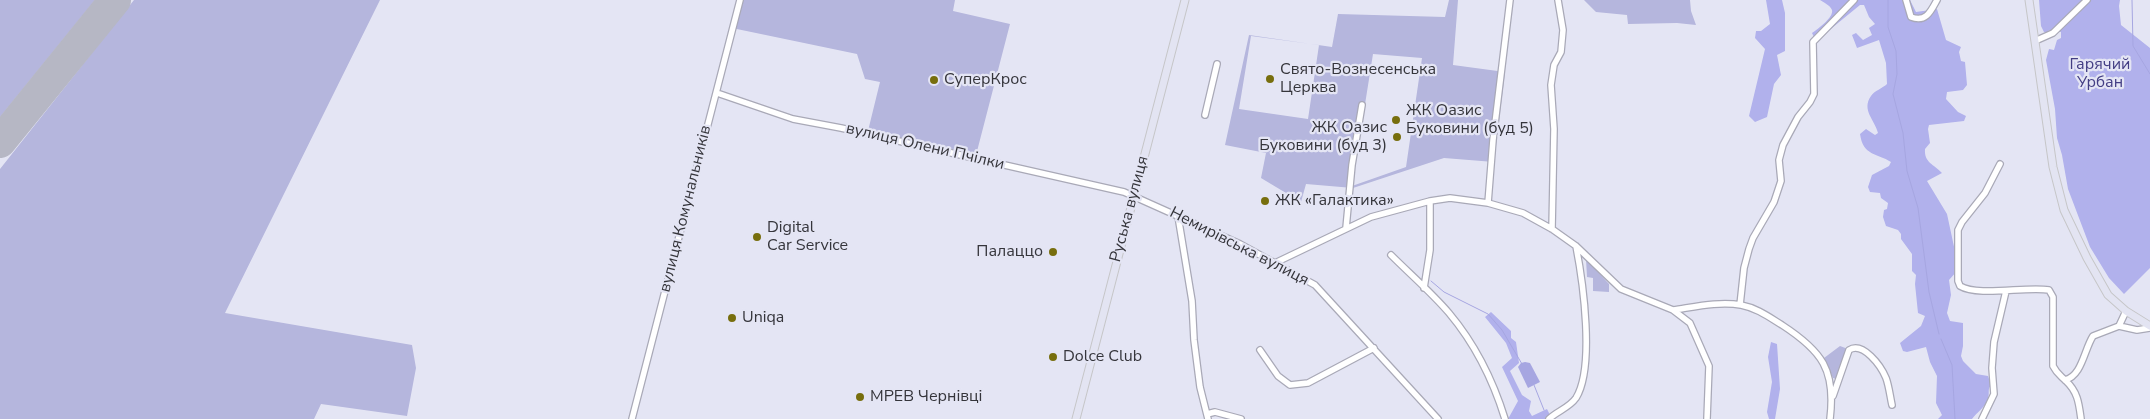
<!DOCTYPE html>
<html>
<head>
<meta charset="utf-8">
<style>
	body { margin:0 }
	canvas { display:block; background:#e4e5f4 }
</style>
</head>
<body>
<canvas width="2150" height="419"></canvas>
<script>
const c = document.querySelector('canvas').getContext('2d');
c.lineJoin = 'round';
function fillPath(path, color) { c.fillStyle = color; c.fill(path, 'evenodd'); }
function stroke(path, color, width, dash) { c.strokeStyle = color; c.lineWidth = width; c.lineCap = dash ? 'butt' : 'round'; c.setLineDash(dash || []); c.stroke(path); }
function write(font, color, halo, rows, align = 'center') {
  c.font = font + ' "Nunito Sans",sans-serif'; c.lineWidth = 4.5; c.setLineDash([]); c.textBaseline = 'middle'; c.strokeStyle = halo; c.fillStyle = color; for (const [text, x, y, turn = 0] of rows) {
    c.save(); c.translate(x, y); c.rotate((+turn || 0) * Math.PI / 180); c.textAlign = isNaN(turn) ? turn : align; if (halo) c.strokeText(text, 0, 0); c.fillText(text, 0, 0); c.restore();
  }
}
fillPath(new Path2D(`
	M0 0H95L0 117Z
	M134 0H380L225 313 412 345 416 368 407 416 321 404 314 419H0V169Z
	M739 0H955L953 11 1010 24 975 159 867 135 880 82 865 79 857 54 732 28Z
	M1449 0H1458L1453 65 1505 72 1494 162 1444 158 1353 188 1306 184 1301 202 1261 178 1266 153 1225 145 1249 35 1332 47 1338 14 1445 17ZM1251 36 1319 45 1308 119 1239 109ZM1373 54 1422 58 1406 167 1352 186Z
	M1584 0H1690L1691 11 1696 25 1677 23 1628 24 1627 15 1596 12Z
	M1586 259 1609 284V292L1593 291V278L1587 277Z
	M1840 346 1848 349 1836 379 1833 378 1824 358Z`), '#b5b6dd');
fillPath(new Path2D(`
	M1766 0H1782L1785 13V51L1777 55 1781 75 1774 84 1767 117 1755 122 1749 116 1765 49 1755 38 1756 31H1761L1770 24Z
	M1820 0H1910L1916 12 1937 9 1946 40 1961 47 1959 52 1961 61 1965 62 1967 85 1963 90 1947 92 1946 99 1958 112 1966 116 1964 121 1929 125 1928 129 1930 143 1925 149C1924 163 1934 164 1942 173L1927 181 1947 214 1956 256 1957 271 1949 280 1951 295 1947 313 1950 321 1963 323V346L1961 356 1963 361 1976 374 1988 376 1991 385C1987 390 1990 392 1988 398 1986 407 1977 412 1972 419H1938L1942 415 1936 403 1937 376 1930 362 1926 347 1907 352 1903 351 1900 343 1921 326 1925 316 1918 313 1915 284 1916 275 1912 271V254L1901 239V234L1898 230 1886 226 1883 217 1884 210 1887 209 1888 203 1881 198 1880 193 1870 192 1868 187 1872 175 1889 166 1891 162C1877 153 1863 156 1860 134L1866 129 1875 135 1878 133C1875 120 1861 110 1871 96 1874 91 1883 88 1887 84L1886 63 1879 40 1857 48 1852 35 1856 33 1863 40 1872 35 1869 28 1875 24 1869 17 1864 5H1860L1816 41 1812 33C1818 29 1834 17 1832 10 1830 5 1823 2 1820 0Z
	M2039 0H2120L2119 6 2121 25 2150 48V268L2124 294 2109 278 2090 247 2068 189 2062 155 2057 138 2055 109 2046 60 2049 49 2054 50 2057 40 2061 38V32L2049 30 2048 32H2044L2041 26Z
	M1491 312 1511 331V338L1516 342 1519 363 1510 371 1522 395 1531 401 1529 411 1532 416 1547 409 1552 419H1508L1518 401 1502 367 1512 358 1506 343 1485 317Z
	M1771 342 1777 344 1780 389 1775 419H1769L1767 412 1772 382 1768 357Z`), '#b1b1ec');
fillPath(new Path2D(`
	M1525 362 1530 363 1540 382 1528 388 1518 367 1521 363Z`), '#a6a6e1');
stroke(new Path2D(`
	M1888 0V27L1896 51 1897 74 1893 94 1903 133 1907 171 1918 208 1929 292 1939 334
	M2132 0 2133 46 2150 74
	M1431 281 1444 292 1488 314 1502 330 1522 364
	M1941 339 1952 365 1955 419
	M1534 385 1544 410`), '#a6a6e1', 1);
stroke(new Path2D(`
	M0 142 115 0`), '#b6b7c4', 32);
const minor = new Path2D(`
	M1906 0 1911 17C1926 23 1931 11 1937 0
	M2035 41 2053 33 2087 0
	M717 93 793 119 841 128 1124 192 1240 244 1315 285 1438 419
	M1205 115 1217 64
	M2000 164 1985 193 1962 222 1958 230V281L1960 286C1978 297 2027 286 2049 290L2053 297V366C2057 374 2060 375 2066 381 2078 392 2079 404 2081 419
	M1488 203 1493 140 1510 0
	M1178 216 1192 301 1194 340 1200 387 1208 419
	M1346 228 1352 165 1362 105
	M1552 229 1554 129 1551 85 1554 65 1561 52 1563 30 1558 0
	M1391 255C1410 274 1432 293 1449 313 1475 344 1493 380 1505 419
	M1277 262 1371 217 1430 201 1450 198 1488 203 1523 213 1552 229 1576 246 1621 289 1673 310 1690 323 1709 366 1707 419
	M1424 288 1430 250V201
	M1740 305 1744 268 1749 249 1753 238 1774 202 1781 181 1779 160 1783 145 1798 117 1810 102 1814 94 1813 42 1854 0
	M1673 310C1694 307 1719 301 1741 305 1757 308 1769 317 1782 325 1822 351 1836 370 1830 419
	M2119 326 2137 330 2150 328
	M1260 350 1278 376 1290 385 1308 383 1374 348
	M2065 380C2082 376 2084 350 2093 336L2119 326 2126 311
	M1833 396 1849 350C1863 341 1881 366 1886 378 1889 386 1890 396 1892 405
	M1207 414 1215 412 1241 419
	M632 419 740 0
	M1549 419C1557 411 1569 408 1576 398 1595 367 1583 282 1576 246
	M1982 419 1994 394 1992 368 1994 342 2006 291`);
const major = new Path2D(`
	M2029 0 2053 167 2064 210 2087 258 2108 295 2126 311 2150 326
	M1076 419 1185 0`);
stroke(minor, '#a9a9b7', 8);
stroke(major, '#c6c6c8', 9);
stroke(minor, '#fff', 5.5);
stroke(major, '#e3e4f2', 7);
for (const [x, y, r, color] of [
	[1270,79,5,"#776e0d"],
	[934,80,5,"#776e0d"],
	[1396,120,5,"#776e0d"],
	[1397,137,5,"#776e0d"],
	[1265,201,5,"#776e0d"],
	[757,237,5,"#776e0d"],
	[1053,252,5,"#776e0d"],
	[732,318,5,"#776e0d"],
	[1053,357,5,"#776e0d"],
	[860,397,5,"#776e0d"]
]) { const dot = new Path2D(); dot.arc(x, y, r, 0, 2 * Math.PI); c.fillStyle = color; c.fill(dot); stroke(dot, '#e4e5f4', 2); }
write('16px', '#433e84', '#e4e5f4', [
	["Гарячий",2100,65],
	["Урбан",2100,83]
]);
write('16px', '#35353b', '#e4e5f4', [
	["Свято-Вознесенська",1280,70],
	["Церква",1280,88],
	["СуперКрос",944,80],
	["ЖК Оазис",1406,111],
	["Буковини (буд 5)",1406,129],
	["ЖК Оазис",1387,128,"right"],
	["Буковини (буд 3)",1387,146,"right"],
	["ЖК «Галактика»",1275,201],
	["Digital",767,228],
	["Car Service",767,246],
	["Палаццо",1043,252,"right"],
	["Uniqa",742,318],
	["Dolce Club",1063,357],
	["МРЕВ Чернівці",870,397]
], 'left');
write('16px', '#35353b', '#e4e5f4', [
	["вулиця Олени Пчілки",925,147,13],
	["вулиця Комунальників",686,209,-76],
	["Руська вулиця",1130,209,-75],
	["Немирівська вулиця",1239,247,27]
]);
</script>
</body>
</html>
